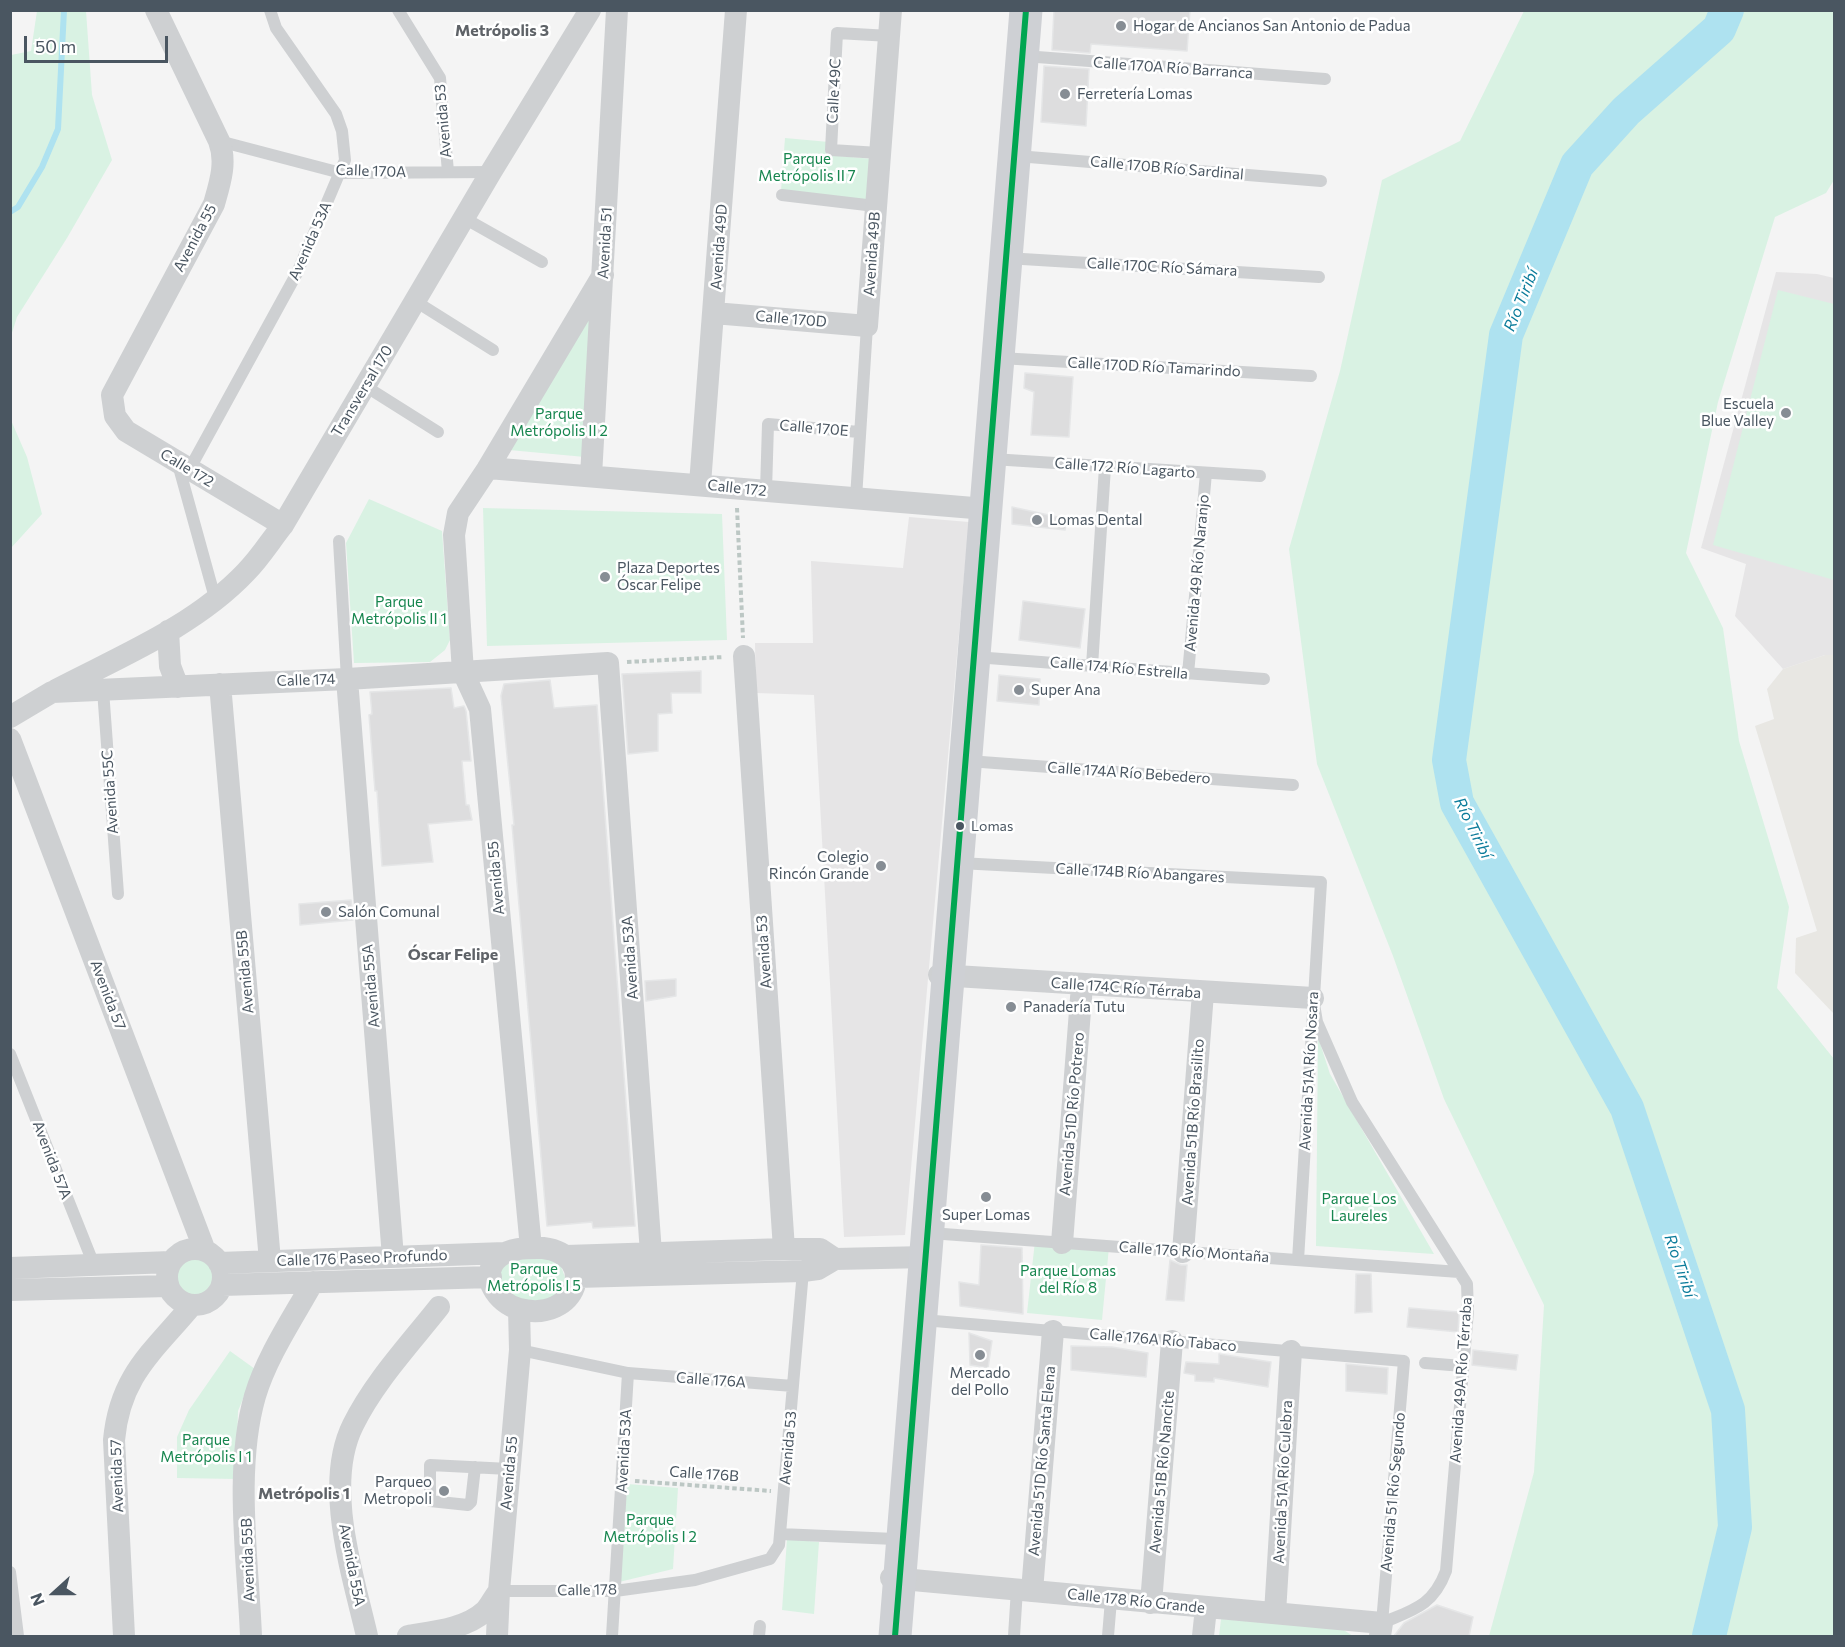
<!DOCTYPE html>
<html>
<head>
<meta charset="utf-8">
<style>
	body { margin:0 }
	#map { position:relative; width:1845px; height:1647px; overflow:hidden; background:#f4f4f4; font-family:Commissioner,sans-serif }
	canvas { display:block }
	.frame { position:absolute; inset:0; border:12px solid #4a5661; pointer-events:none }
	.north { position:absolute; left:24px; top:1563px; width:60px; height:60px; -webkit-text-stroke:4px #fff; paint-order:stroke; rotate:249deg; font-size:16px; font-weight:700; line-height:24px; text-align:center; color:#4a5661 }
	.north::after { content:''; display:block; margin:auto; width:21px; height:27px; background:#4a5661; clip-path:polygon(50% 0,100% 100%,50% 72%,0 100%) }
	.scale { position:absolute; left:24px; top:36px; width:144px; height:27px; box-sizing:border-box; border:3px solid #4a5661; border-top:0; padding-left:8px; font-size:18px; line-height:21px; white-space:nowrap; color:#4a5661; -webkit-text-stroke:4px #fff; paint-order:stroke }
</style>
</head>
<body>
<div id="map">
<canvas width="1845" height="1647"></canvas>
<div class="frame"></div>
<div class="north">N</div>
<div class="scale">50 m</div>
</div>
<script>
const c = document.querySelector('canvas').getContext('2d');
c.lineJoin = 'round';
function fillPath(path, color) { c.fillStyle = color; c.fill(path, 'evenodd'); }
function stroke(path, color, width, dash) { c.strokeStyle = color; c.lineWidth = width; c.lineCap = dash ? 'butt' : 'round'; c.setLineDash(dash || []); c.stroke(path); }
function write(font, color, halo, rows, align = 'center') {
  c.font = font + ' Commissioner,sans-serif'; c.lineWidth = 5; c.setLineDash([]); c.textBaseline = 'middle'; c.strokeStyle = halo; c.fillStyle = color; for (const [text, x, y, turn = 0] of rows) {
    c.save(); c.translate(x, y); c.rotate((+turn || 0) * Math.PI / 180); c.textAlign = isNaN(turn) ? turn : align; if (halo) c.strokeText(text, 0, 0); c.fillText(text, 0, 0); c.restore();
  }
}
fillPath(new Path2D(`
	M1825 655H1834V1014L1795 973 1796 938 1817 931 1755 726 1774 719 1767 689 1783 669Z`), '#e8e7e3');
fillPath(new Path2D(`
	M1776 272 1817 274 1834 278V655H1825L1783 669 1735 616 1746 564 1701 548Z
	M909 517 969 522 905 1235 844 1237 814 695 756 693 755 643H813L811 561 903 568Z`), '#e6e5e6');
fillPath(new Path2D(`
	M37 11H86L92 95 112 160 67 238 17 317 11 336V55L31 51Z
	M1524 11H1834V180L1826 193 1775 217 1718 402 1686 553 1723 628 1739 741 1789 907 1777 988 1834 1059V1636H1489L1534 1472 1544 1305 1444 1099 1393 956 1317 764 1289 549 1340 371 1382 180 1460 141Z
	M785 138 829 142 828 155 873 159 870 200 781 191Z
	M1778 290 1834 304V580L1713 545Z
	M597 300 585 457 509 450Z
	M10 418 27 457 42 514 11 548Z
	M369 499 442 531 450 640 445 650 430 662 354 663 346 543Z
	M483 508 722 514 727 640 487 646Z
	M1318 1037 1330 1074 1434 1254 1316 1246Z
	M1035 1241 1109 1247 1102 1320 1027 1313Z
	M173 1277a22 22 0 1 1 44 0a22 22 0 1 1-44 0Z
	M557 1256 568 1285 546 1303 508 1297 498 1272 505 1258Z
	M230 1351 255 1369 238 1411 236 1479 177 1478V1437L189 1410Z
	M627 1484 678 1488 673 1569 619 1582Z
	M787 1539 819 1542 814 1614 782 1610Z
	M1221 1619 1342 1629 1353 1636H1219Z`), '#d9f2e3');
stroke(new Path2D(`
	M10 212 18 207 42 167 58 129 64 10`), '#aee2f0', 6);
stroke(new Path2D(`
	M1709 1636 1735 1527 1728 1410 1627 1108 1457 803 1449 760 1506 335 1577 165 1626 111 1719 29 1727 10`), '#aee2f0', 34);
const building = new Path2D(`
	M1054 10H1190L1187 51 1091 44 1090 53 1052 50Z
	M1044 66 1089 69 1086 126 1041 122Z
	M1025 373 1073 377 1069 437 1031 435 1034 392 1024 388Z
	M1012 507 1067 519 1065 530 1012 524Z
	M1023 601 1085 609 1080 648 1019 640Z
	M701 671V693H671L672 713 658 714V751L628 754 622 674Z
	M999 675 1040 679 1039 705 997 701Z
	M550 680 554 708 597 705 635 1226 593 1228 592 1222 547 1226 512 825H514L501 696 504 684Z
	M451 688 454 708 464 706 466 711 471 761H462L466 805H469L472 820 428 824 433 862 382 866 377 791H375L369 715 372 714 370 692Z
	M351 900 353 920 300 925 299 904Z
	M676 979V996L646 1001 645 981Z
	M981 1245 1022 1248 1023 1314 960 1306 959 1282 979 1285Z
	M1170 1260 1181 1265H1187L1184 1301 1166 1300Z
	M1356 1274H1371L1372 1312 1355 1313Z
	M1409 1308 1459 1312 1458 1332 1407 1327Z
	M969 1333 992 1341 988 1368 970 1365Z
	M1071 1346 1112 1347 1148 1353 1146 1377 1071 1370Z
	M1473 1350 1518 1355 1516 1370 1472 1365Z
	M1219 1354 1271 1362 1268 1387 1214 1378V1382L1195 1381V1375L1184 1373 1186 1362 1219 1364Z
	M1346 1364 1388 1368 1387 1394 1346 1391Z
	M1437 1605 1473 1617 1469 1636H1394L1404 1623Z`);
fillPath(building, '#ddddde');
stroke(building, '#e5e6e7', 1.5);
stroke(new Path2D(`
	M737 508 743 638
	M627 662 724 657
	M635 1481 771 1491`), '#bcc7c4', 4, [4.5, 3]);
stroke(new Path2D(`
	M398 10 440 78 448 172
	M1024 56 1325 79
	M219 141 341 173 491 172
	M879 153 831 150 837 33 890 36
	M1017 156 1321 181
	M782 195 875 206
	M464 218 542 262
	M1006 258 1319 277
	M415 301 493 350
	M1000 358 1311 376
	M365 386 438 432
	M992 459 1260 476
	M178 464 215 598
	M189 470 297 273 345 160 342 131 336 114 276 28 270 10
	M766 491 768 424 859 432
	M856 498 867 326
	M339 541 347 679
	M975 657 1264 679
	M1092 666 1105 467
	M1188 674 1206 473
	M103 690 118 894
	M968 761 1293 785
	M959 863 1321 882 1298 1260
	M10 1054 94 1265
	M930 1233 1459 1272
	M923 1320 1404 1361 1382 1623C1413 1610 1433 1606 1446 1571L1468 1311 1467 1284 1352 1102 1317 1022 1313 998
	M520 1350 628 1373 793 1386
	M1425 1363 1463 1366
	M475 1467 471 1502 468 1505 430 1501V1465L509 1469
	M780 1534 895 1539
	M10 1572 18 1636
	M499 1591H615L695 1580 770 1559 779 1545 803 1271
	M612 1636 628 1373
	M759 1636 760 1626
	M1014 1636 1017 1589
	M1108 1636 1111 1600`), '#ced0d2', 12);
stroke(new Path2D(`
	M156 10 219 141C227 162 220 183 214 204L112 395 115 416 126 431 283 525
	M714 313 867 326 891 10
	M488 468 986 509
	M591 476 617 10
	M700 484 736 10
	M168 631 170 666 178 687
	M744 656 784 1249
	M347 679 393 1257
	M220 684 270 1261
	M56 690C121 656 195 626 246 572 260 558 271 540 283 525L491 172 590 10
	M10 717 52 692 347 679 608 663 651 1253
	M10 739 205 1251
	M939 975 1313 998
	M1062 1243 1082 985
	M531 1248 480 709 463 672 454 535 458 513 488 468 603 275
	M543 1248C600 1255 577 1324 519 1309 498 1304 477 1275 499 1257 511 1247 528 1248 543 1248Z
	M167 1277a28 28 0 1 1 56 0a28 28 0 1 1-56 0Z
	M1183 1252 1203 993
	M566 1256 784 1249H820L835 1259
	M219 1263 505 1253
	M10 1268 171 1262
	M576 1277 803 1271 818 1269 835 1259 926 1257
	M222 1285 491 1277
	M10 1290 168 1286
	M891 1578 1382 1623 1380 1636
	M1032 1591 1053 1331
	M1151 1603 1172 1341
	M1275 1613 1291 1351
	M124 1636 114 1440C120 1375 153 1352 192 1305
	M251 1636C248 1561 234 1469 255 1396 267 1356 293 1318 313 1282
	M367 1636C353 1575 323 1485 353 1425 374 1382 409 1345 439 1307
	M408 1636C432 1632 466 1629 485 1611 490 1606 494 1597 499 1591
	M497 1636 499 1591 520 1350 519 1309
	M1203 1636 1206 1608`), '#ced0d2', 22);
stroke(new Path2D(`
	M895 1636 1026 10`), '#ced0d4', 33);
stroke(new Path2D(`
	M895 1636 1026 10`), '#00a651', 6);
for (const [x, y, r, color] of [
	[1121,26,6,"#868d94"],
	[1065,94,6,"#868d94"],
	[1786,413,6,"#868d94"],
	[1037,520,6,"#868d94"],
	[605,577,6,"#868d94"],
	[1019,690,6,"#868d94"],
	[960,826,5,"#4a5661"],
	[881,866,6,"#868d94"],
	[326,912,6,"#868d94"],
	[1011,1007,6,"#868d94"],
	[986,1197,6,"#868d94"],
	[980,1355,6,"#868d94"],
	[444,1491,6,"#868d94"]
]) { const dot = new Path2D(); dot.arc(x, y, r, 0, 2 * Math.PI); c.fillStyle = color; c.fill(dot); stroke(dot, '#fff', 2); }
write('14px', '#4a5661', '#fff', [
	["Lomas",971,826]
], 'left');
write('15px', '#4a5661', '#fff', [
	["Hogar de Ancianos San Antonio de Padua",1133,26],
	["Ferretería Lomas",1077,94],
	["Escuela",1774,404,"right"],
	["Blue Valley",1774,421,"right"],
	["Lomas Dental",1049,520],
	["Plaza Deportes",617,568],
	["Óscar Felipe",617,585],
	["Super Ana",1031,690],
	["Colegio",869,857,"right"],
	["Rincón Grande",869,874,"right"],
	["Salón Comunal",338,912],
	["Panadería Tutu",1023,1007],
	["Super Lomas",986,1215,"center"],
	["Mercado",980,1373,"center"],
	["del Pollo",980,1390,"center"],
	["Parqueo",432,1482,"right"],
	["Metropoli",432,1499,"right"]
], 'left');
write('15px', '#4a5661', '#fff', [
	["Calle 170A Río Barranca",1173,68,4],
	["Calle 49C",834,91,-87],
	["Avenida 53",443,121,-95],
	["Calle 170B Río Sardinal",1167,168,5],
	["Calle 170A",371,171,2],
	["Avenida 55",195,238,-62],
	["Avenida 53A",310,241,-66],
	["Avenida 51",605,243,-87],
	["Avenida 49D",719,247,-86],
	["Avenida 49B",872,254,-86],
	["Calle 170C Río Sámara",1162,267,3],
	["Calle 170D",791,319,5],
	["Calle 170D Río Tamarindo",1154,367,3],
	["Transversal 170",362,391,-59],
	["Calle 170E",814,428,5],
	["Calle 172",187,468,31],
	["Calle 172 Río Lagarto",1125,468,4],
	["Calle 172",737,488,6],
	["Avenida 49 Río Naranjo",1197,573,-85],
	["Calle 174 Río Estrella",1119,668,5],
	["Calle 174",306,680,-2],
	["Calle 174A Río Bebedero",1129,773,4],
	["Avenida 55C",110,792,-94],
	["Calle 174B Río Abangares",1140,873,3],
	["Avenida 55",496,878,-95],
	["Avenida 53",764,952,-94],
	["Avenida 53A",630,958,-94],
	["Avenida 55B",245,972,-95],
	["Avenida 55A",371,986,-95],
	["Calle 174C Río Térraba",1126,988,4],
	["Avenida 57",108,995,69],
	["Avenida 51A Río Nosara",1309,1071,-87],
	["Avenida 51D Río Potrero",1072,1114,-85],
	["Avenida 51B Río Brasilito",1193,1122,-86],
	["Avenida 57A",52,1160,69],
	["Calle 176 Río Montaña",1194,1252,4],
	["Calle 176 Paseo Profundo",362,1258,-2],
	["Calle 176A Río Tabaco",1163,1340,5],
	["Calle 176A",711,1380,4],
	["Avenida 49A Río Térraba",1461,1380,-86],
	["Avenida 53",788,1448,-85],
	["Avenida 53A",624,1451,-87],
	["Avenida 51D Río Santa Elena",1042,1461,-85],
	["Avenida 51B Río Nancite",1162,1472,-85],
	["Avenida 55",509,1473,-85],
	["Calle 176B",704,1474,4],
	["Avenida 57",117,1476,-92],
	["Avenida 51A Río Culebra",1283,1482,-87],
	["Avenida 51 Río Segundo",1393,1492,-85],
	["Avenida 55B",248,1560,-92],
	["Avenida 55A",352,1565,79],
	["Calle 178",587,1590,-1],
	["Calle 178 Río Grande",1136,1601,6]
]);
write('15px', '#17864f', '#fff', [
	["Parque",807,159],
	["Metrópolis II 7",807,176],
	["Parque",559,414],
	["Metrópolis II 2",559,431],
	["Parque",399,602],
	["Metrópolis II 1",399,619],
	["Parque Los",1359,1199],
	["Laureles",1359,1216],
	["Parque",534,1269],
	["Metrópolis I 5",534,1286],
	["Parque Lomas",1068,1271],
	["del Río 8",1068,1288],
	["Parque",206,1440],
	["Metrópolis I 1",206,1457],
	["Parque",650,1520],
	["Metrópolis I 2",650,1537]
]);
write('bold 16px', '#5f6368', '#fff', [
	["Metrópolis 3",502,31],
	["Óscar Felipe",453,955],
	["Metrópolis 1",304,1494]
]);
write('italic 16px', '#0c7c9b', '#fff', [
	["Río Tiribí",1521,300,-68],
	["Río Tiribí",1473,828,64],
	["Río Tiribí",1680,1266,71]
]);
</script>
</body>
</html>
